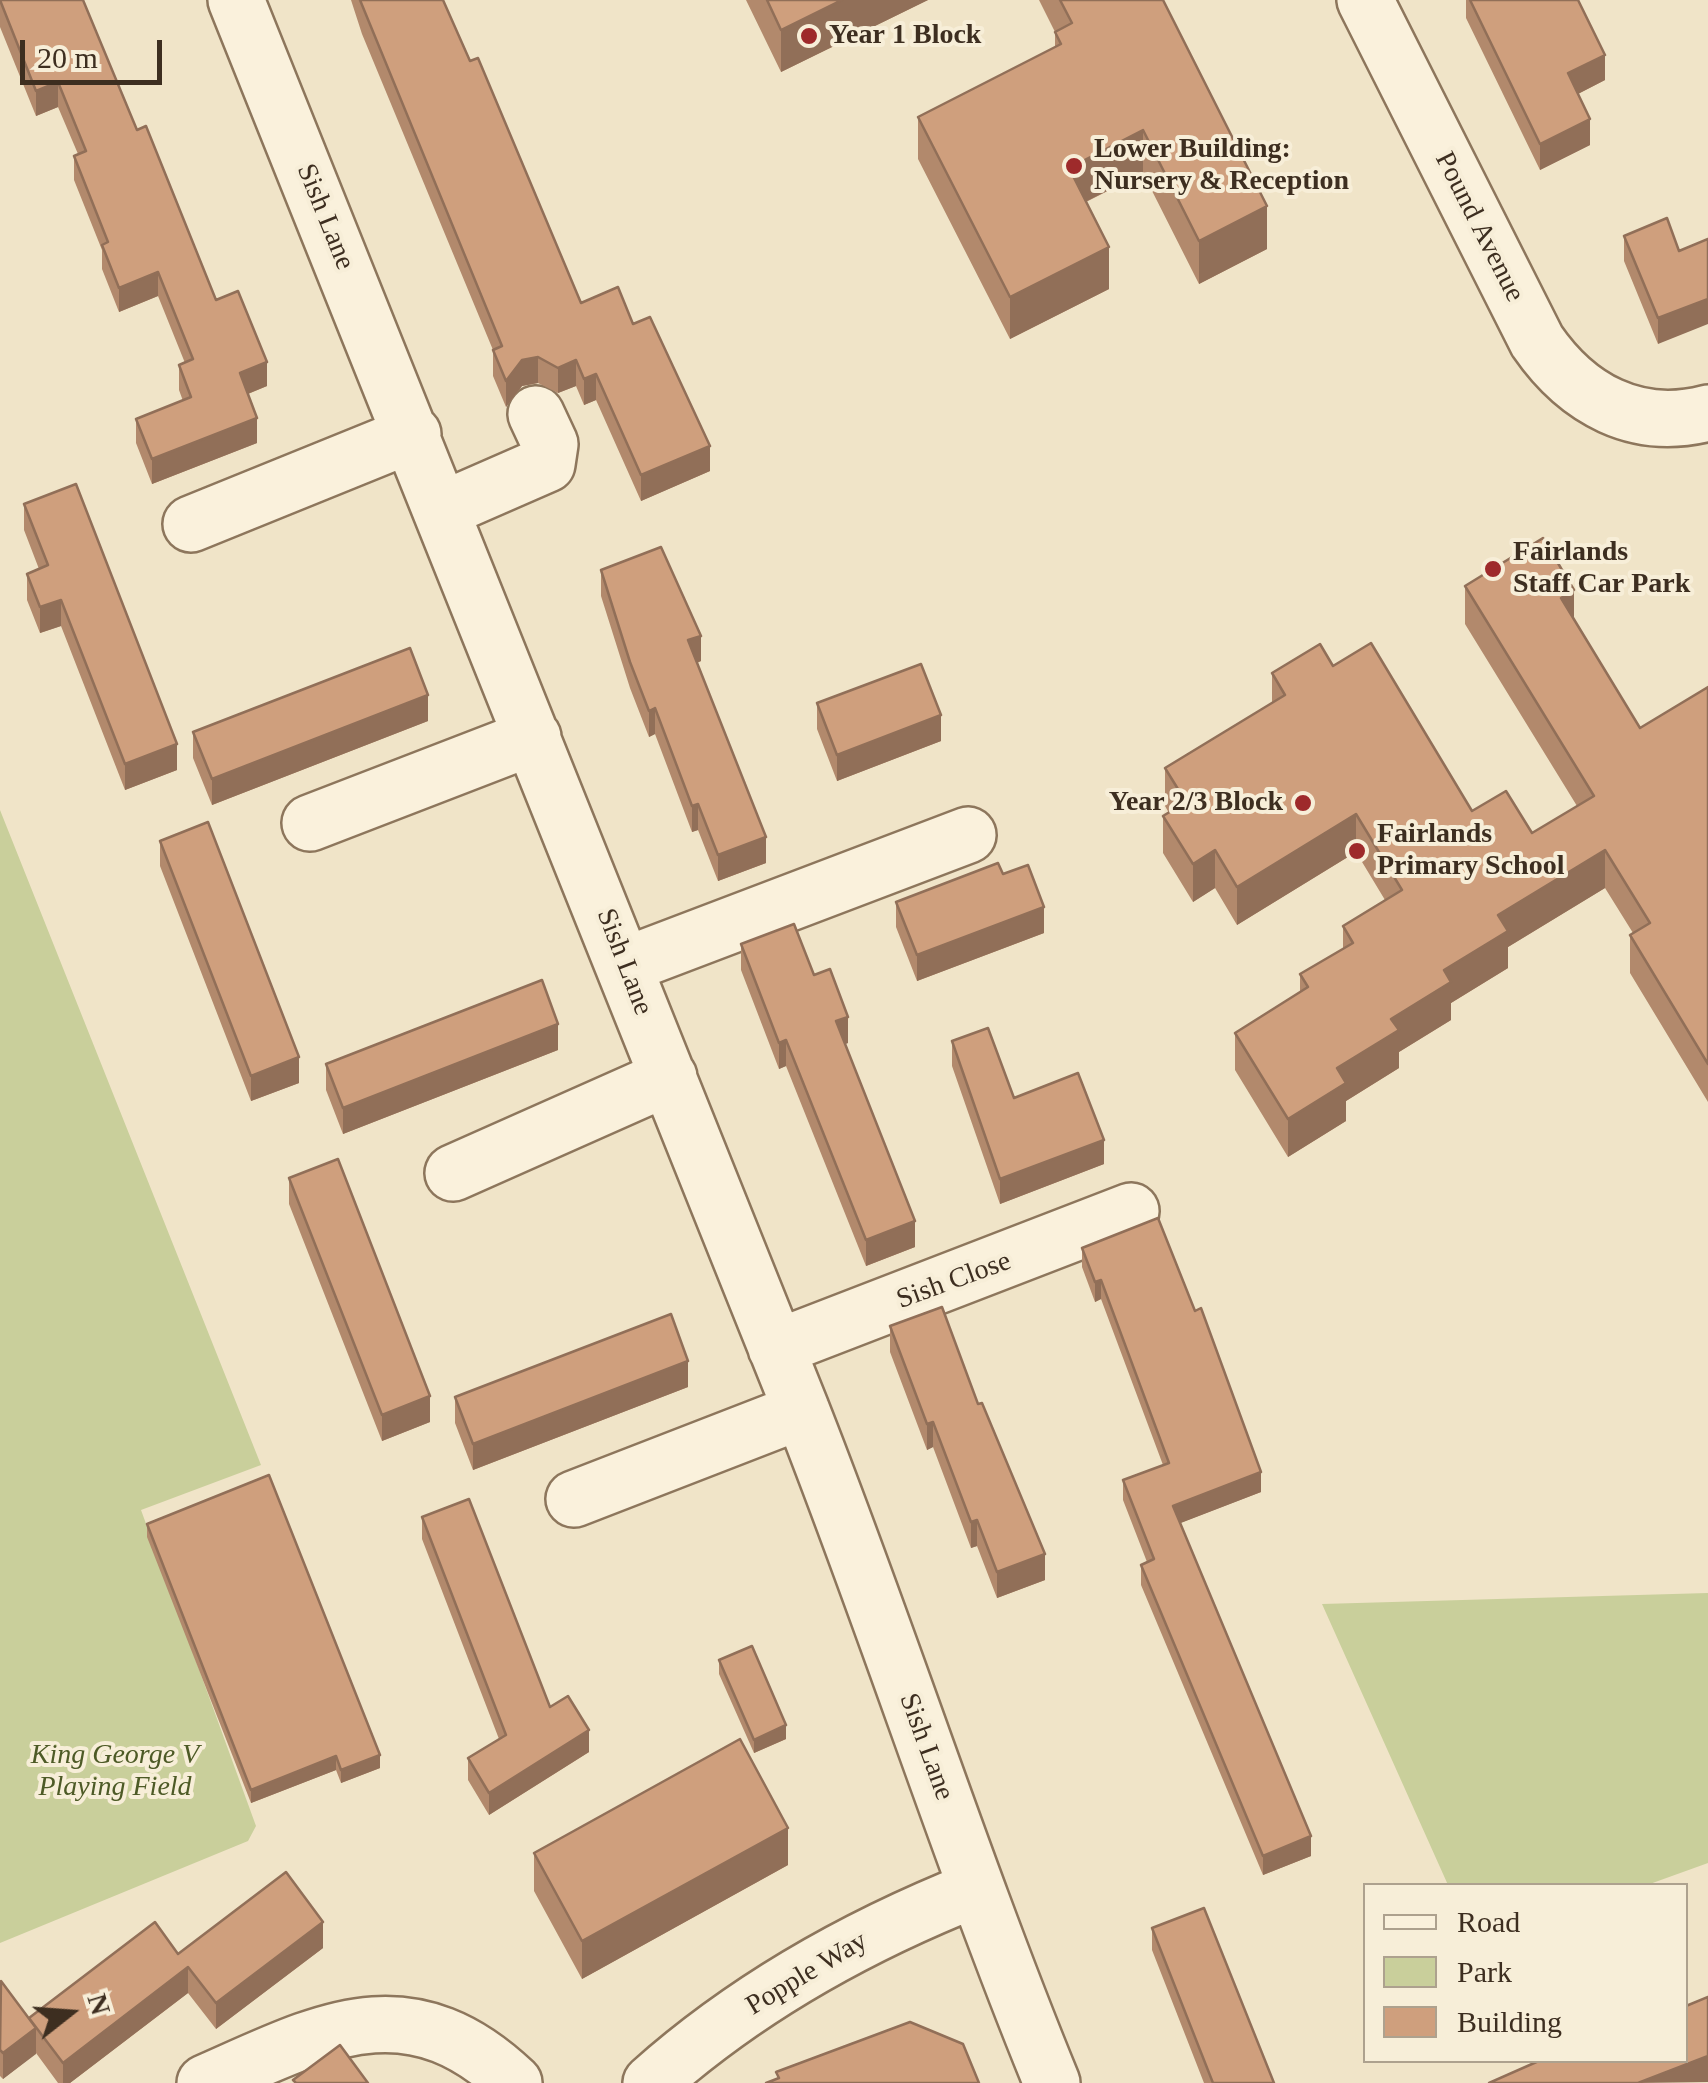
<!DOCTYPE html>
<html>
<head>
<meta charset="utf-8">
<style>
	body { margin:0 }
	#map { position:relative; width:1708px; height:2083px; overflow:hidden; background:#f0e4c8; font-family:"Times New Roman",serif }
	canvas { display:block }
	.legend { position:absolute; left:1363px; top:1883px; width:325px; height:180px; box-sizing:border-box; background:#f7eed8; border:2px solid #ada18e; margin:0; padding:12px 18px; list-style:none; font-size:30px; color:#3d2e20 }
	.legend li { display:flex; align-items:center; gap:20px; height:50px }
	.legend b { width:50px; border:2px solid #ada18e }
	.north { position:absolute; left:20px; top:1963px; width:100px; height:100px; -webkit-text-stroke:8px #f7eed8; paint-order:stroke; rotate:73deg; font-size:28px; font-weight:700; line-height:40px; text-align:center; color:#3d2e20 }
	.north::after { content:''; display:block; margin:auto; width:35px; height:45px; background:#3d2e20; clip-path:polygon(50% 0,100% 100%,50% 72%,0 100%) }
	.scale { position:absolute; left:20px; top:40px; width:142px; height:45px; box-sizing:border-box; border:5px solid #3d2e20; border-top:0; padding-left:12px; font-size:30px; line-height:35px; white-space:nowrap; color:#3d2e20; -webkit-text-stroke:8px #f7eed8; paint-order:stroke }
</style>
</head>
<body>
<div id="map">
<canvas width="1708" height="2083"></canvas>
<ul class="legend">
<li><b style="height:12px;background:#faf1dc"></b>Road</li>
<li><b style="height:28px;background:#c9cf9b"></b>Park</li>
<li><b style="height:28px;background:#cf9f7d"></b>Building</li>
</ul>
<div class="north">N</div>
<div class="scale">20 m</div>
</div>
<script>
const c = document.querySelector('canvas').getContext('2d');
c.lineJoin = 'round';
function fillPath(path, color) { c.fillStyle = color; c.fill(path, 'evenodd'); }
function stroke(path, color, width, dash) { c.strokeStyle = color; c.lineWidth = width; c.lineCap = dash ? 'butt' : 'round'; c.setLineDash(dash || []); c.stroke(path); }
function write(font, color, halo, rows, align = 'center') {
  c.font = font + ' "Times New Roman",serif'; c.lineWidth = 8; c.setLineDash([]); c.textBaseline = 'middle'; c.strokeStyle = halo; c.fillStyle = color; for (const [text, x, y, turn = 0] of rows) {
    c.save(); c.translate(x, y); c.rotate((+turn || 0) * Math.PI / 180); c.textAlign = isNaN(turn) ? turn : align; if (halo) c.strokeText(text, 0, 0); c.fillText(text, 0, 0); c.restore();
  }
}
fillPath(new Path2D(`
	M0 810 261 1465 141 1510 256 1826 248 1841 0 1943Z
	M1708 1593V1863L1647 1885H1448L1322 1604Z`), '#c9cf9b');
const street = new Path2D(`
	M236 0C427 469 614 939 801 1409 889 1632 961 1861 1052 2083
	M1365 0 1537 341C1577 399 1636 432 1708 413
	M444 509 547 464 550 444 536 414
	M191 524 413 434
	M310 823 533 737
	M626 965 968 835
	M453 1173 669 1077
	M776 1348 1131 1211
	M574 1499 801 1411
	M205 2083C319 2033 407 1981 514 2083
	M651 2083C745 1999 860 1935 976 1889`);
stroke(street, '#8d765c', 60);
stroke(street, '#faf1dc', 55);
fillPath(new Path2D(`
	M0 0 137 130 216 300 267 386 248 394 257 443 152 484 136 443V419L183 401 179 390V365L185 363 158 296 119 312 102 269V250L74 180V156L78 154 58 107 36 116 0 27Z
	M351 0H443L581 303 633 324 710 471 641 501 596 400 584 405 576 386 558 393 538 383 522 386 506 407 493 376V350L362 34Z
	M746 0H928L781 72Z
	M1039 0H1163L1267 249 1199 284 1143 173 1086 202 1109 289 1010 339 918 159V117L1055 47V32Z
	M1466 0H1578L1605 80 1578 94 1590 145 1540 170 1466 18Z
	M1624 236 1679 251 1658 344 1624 261Z
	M24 504 177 770 125 790 61 626 40 633 27 600V574L39 569 24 530Z
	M601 570 701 661 697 663 766 863 718 881 698 830 692 832 655 734 649 737 630 688 601 596Z
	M1465 586 1574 620 1640 728 1708 687V1102L1630 973V935L1633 933 1605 888 1508 947V968L1451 1003V1020L1399 1052V1068L1346 1101V1121L1288 1157 1235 1070V1033L1300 992V974L1343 949V926L1385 900 1356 852 1237 925 1215 888 1193 902 1163 853V816L1169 813 1165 806V768L1272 703V673L1333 666 1472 811 1532 833 1577 806 1465 624Z
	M817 703 941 741 837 781 817 729Z
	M428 721 212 805 193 758V732Z
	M160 841 299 1083 251 1101 160 866Z
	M1003 874 1044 933 917 981 896 927V902Z
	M741 944 814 975 848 1043 845 1044 915 1247 866 1266 786 1066 779 1069 741 970Z
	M952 1041 1014 1098 1104 1164 1000 1204 952 1066Z
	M558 1050 343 1134 326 1090V1064Z
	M289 1178 430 1422 382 1441 289 1204Z
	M1082 1248 1261 1492 1180 1523 1311 1856 1263 1875 1141 1585V1565L1147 1562 1123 1500V1480L1163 1465 1101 1299 1095 1302 1082 1267Z
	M890 1326 1045 1580 997 1598 977 1546 971 1548 933 1447 927 1450 890 1352Z
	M688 1387 473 1470 455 1423V1397Z
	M422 1517 550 1707 589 1752 489 1815 468 1780V1758L499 1739 422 1539Z
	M147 1524 380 1768 341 1783 336 1770 251 1803 147 1537Z
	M719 1660 786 1739 754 1753 719 1674Z
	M534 1853 788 1865 582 1979 534 1891Z
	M1152 1928 1274 2083H1204L1152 1950Z
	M323 1948 216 2029 188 1993 70 2083H58L36 2053 3 2079 0 2076V1982L29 2018 178 1954Z`), '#b2896c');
fillPath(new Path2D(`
	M842 0H928L781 72V30Z
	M1605 55V80L1568 99V73Z
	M58 82V107L36 116V91Z
	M1590 119V145L1540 170V144Z
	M1143 130V173L1069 210V168Z
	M1267 206V249L1199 284V241Z
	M1109 247V289L1010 339V297Z
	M158 272V296L119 312V288Z
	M1708 299V324L1658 344V318Z
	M538 357V383L522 386 506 407V381L522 360Z
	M576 360V386L558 393V368Z
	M267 362V386L240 397V373Z
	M596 374V400L584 405V379Z
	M257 418V443L152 484V459Z
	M710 446V471L641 501V475Z
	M1574 590V628L1561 598Z
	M61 600V626L40 633V607Z
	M701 636V661L688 666V640Z
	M428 695V721L212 805V779Z
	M655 708V734L649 737V711Z
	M941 715V741L837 781V755Z
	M177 744V770L125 790V764Z
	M698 804V830L692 832V806Z
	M1356 814V852L1237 925V887Z
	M766 837V863L718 881V855Z
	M1215 850V888L1193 902V864Z
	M1605 850V888L1508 947V968L1451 1003V1020L1399 1052V1068L1346 1101V1121L1288 1157V1119L1337 1068 1444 970 1498 915Z
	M1044 907V933L917 981V955Z
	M848 1017V1043L836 1047V1021Z
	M558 1024V1050L343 1134V1108Z
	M786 1040V1066L779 1069V1043Z
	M299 1057V1083L251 1101V1076Z
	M1104 1140V1164L1000 1204V1179Z
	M915 1221V1247L866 1266V1240Z
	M1101 1280V1299L1095 1302V1282Z
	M688 1361V1387L473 1470V1444Z
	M430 1396V1422L382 1441V1415Z
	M933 1422V1447L927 1450V1424Z
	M1261 1472V1492L1173 1526V1506Z
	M977 1520V1546L971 1548V1522Z
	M1045 1554V1580L997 1598V1572Z
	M786 1725V1739L754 1753V1740Z
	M589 1730V1752L489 1815V1793Z
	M380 1755V1768L341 1783V1770Z
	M336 1756V1770L251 1803V1790Z
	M788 1828V1865L582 1979V1941Z
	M1311 1836V1856L1263 1875V1856Z
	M323 1922V1948L216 2029V2003Z
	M188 1967V1993L70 2083H63V2063Z
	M36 2028V2054L3 2079V2053Z
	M1708 2056V2082L1638 2083Z`), '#916f58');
const building = new Path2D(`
	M0 0H83L137 130 146 126 216 300 238 291 267 362 240 373 257 418 152 459 136 419 191 397 179 365 193 359 158 272 119 288 102 245 108 242 74 156 86 151 58 82 36 91Z
	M360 0H443L470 61 478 58 581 303 618 287 633 324 650 317 710 446 641 475 596 374 584 379 576 360 558 368 538 357 522 360 506 381 493 350 502 346Z
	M767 0H842L781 30Z
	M1060 0H1163L1267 206 1199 241 1143 130 1069 168 1109 247 1010 297 918 117 1061 44 1055 32 1072 23Z
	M1470 0H1578L1605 55 1568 73 1590 119 1540 144Z
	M1667 218 1679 251 1708 239V299L1658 318 1624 236Z
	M76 484 177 744 125 764 61 600 40 607 27 574 48 565 24 504Z
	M1543 538 1574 590 1561 598 1640 728 1708 687V1064L1630 935 1650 923 1605 850 1498 915 1508 931 1444 970 1451 982 1391 1019 1399 1030 1337 1068 1346 1083 1288 1119 1235 1033 1308 987 1300 974 1353 943 1343 926 1402 890 1356 814 1237 887 1215 850 1193 864 1163 816 1186 802 1165 768 1285 695 1272 673 1320 644 1333 666 1371 643 1472 811 1506 791 1532 833 1594 796 1465 586Z
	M661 547 701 636 688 640 766 837 718 855 698 804 692 806 655 708 649 711 630 662 601 570Z
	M410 648 428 695 212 779 193 732Z
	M921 664 941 715 837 755 817 703Z
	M208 822 299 1057 251 1076 160 841Z
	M998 863 1003 874 1028 865 1044 907 917 955 896 902Z
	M794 924 814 975 830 969 848 1017 836 1021 915 1221 866 1240 786 1040 779 1043 741 944Z
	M542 980 558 1024 343 1108 326 1064Z
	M988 1028 1014 1098 1078 1073 1104 1140 1000 1179 952 1041Z
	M338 1159 430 1396 382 1415 289 1178Z
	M1158 1218 1195 1311 1201 1308 1261 1472 1173 1506 1311 1836 1263 1856 1141 1565 1154 1559 1123 1480 1169 1463 1101 1280 1095 1282 1082 1248Z
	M942 1307 978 1404 982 1403 1045 1554 997 1572 977 1520 971 1522 933 1422 927 1424 890 1326Z
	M671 1314 688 1361 473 1444 455 1397Z
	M269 1475 380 1755 341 1770 336 1756 251 1790 147 1524Z
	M469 1499 550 1707 568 1696 589 1730 489 1793 468 1758 506 1735 422 1517Z
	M752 1646 786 1725 754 1740 719 1660Z
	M740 1739 788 1828 582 1941 534 1853Z
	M286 1872 323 1922 216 2003 188 1967 63 2063 29 2018 155 1922 178 1954Z
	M1204 1908 1274 2083H1213L1152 1928Z
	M1 1981 36 2028 3 2053 0 2050Z
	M1708 1997V2056L1638 2083H1489L1541 2060H1686V2006Z
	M910 2022 963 2044 979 2083H766L779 2078 776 2072Z
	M340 2045 368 2083H296L293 2080Z`);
fillPath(building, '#cf9f7d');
stroke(building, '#916f58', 2.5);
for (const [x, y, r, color] of [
	[809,36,10,"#9e2a2b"],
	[1074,166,10,"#9e2a2b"],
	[1493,569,10,"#9e2a2b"],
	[1303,803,10,"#9e2a2b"],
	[1357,851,10,"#9e2a2b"]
]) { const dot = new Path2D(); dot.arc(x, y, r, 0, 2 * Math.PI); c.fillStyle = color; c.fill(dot); stroke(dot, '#f7eed8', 4); }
write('bold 28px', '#3d2e20', '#f7eed8', [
	["Year 1 Block",829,36],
	["Lower Building:",1094,150],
	["Nursery & Reception",1094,182],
	["Fairlands",1513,553],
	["Staff Car Park",1513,585],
	["Year 2/3 Block",1283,803,"right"],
	["Fairlands",1377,835],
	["Primary School",1377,867]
], 'left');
write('28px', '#3d2e20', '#f7eed8', [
	["Sish Lane",325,217,68],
	["Pound Avenue",1479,227,63],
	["Sish Lane",624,962,69],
	["Sish Close",954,1281,-20],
	["Sish Lane",926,1747,70],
	["Popple Way",807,1974,-31]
]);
write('italic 28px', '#4d5a26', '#f7eed8', [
	["King George V",115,1756],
	["Playing Field",115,1788]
]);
</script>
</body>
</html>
